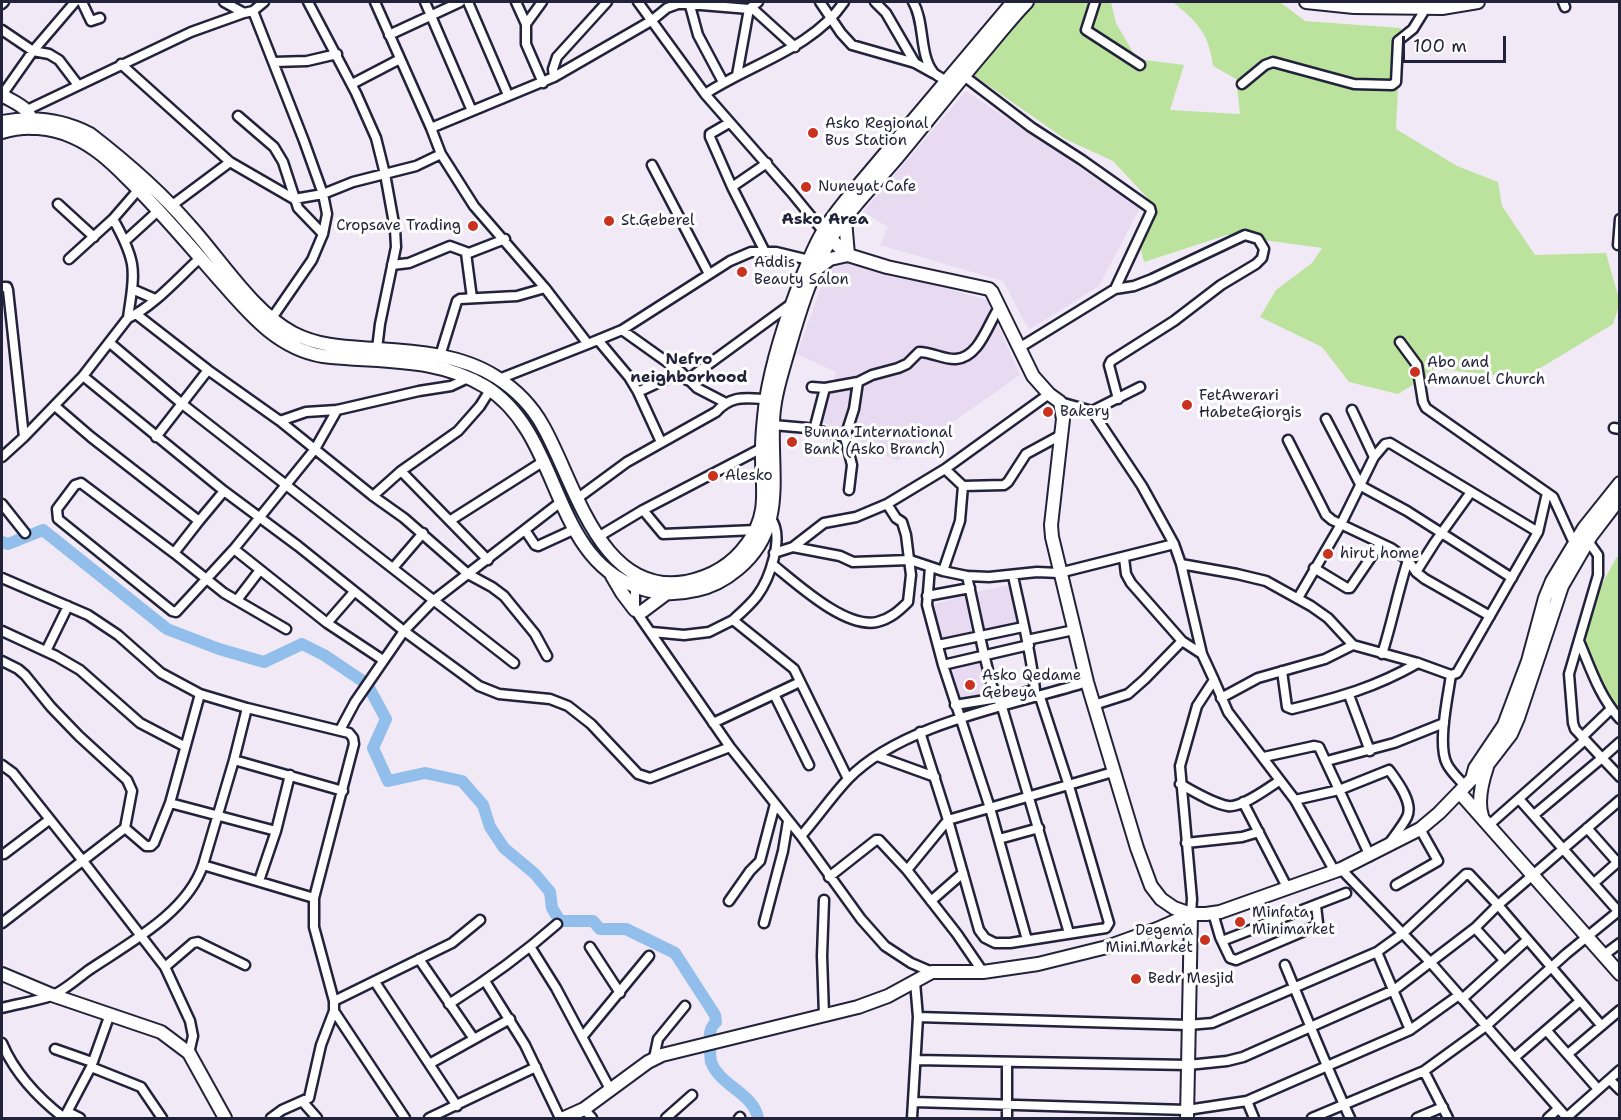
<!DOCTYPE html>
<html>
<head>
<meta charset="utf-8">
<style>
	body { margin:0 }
	#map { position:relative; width:1621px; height:1120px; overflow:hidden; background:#f2e9f7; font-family:"Shantell Sans",sans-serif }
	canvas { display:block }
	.frame { position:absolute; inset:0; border:3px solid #22223b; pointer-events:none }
	.scale { position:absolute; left:1402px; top:36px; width:104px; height:27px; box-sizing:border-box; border:3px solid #22223b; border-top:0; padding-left:8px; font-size:18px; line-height:21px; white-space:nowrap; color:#22223b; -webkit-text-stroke:4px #fff; paint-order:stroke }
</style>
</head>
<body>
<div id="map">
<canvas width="1621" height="1120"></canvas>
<div class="frame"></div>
<div class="scale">100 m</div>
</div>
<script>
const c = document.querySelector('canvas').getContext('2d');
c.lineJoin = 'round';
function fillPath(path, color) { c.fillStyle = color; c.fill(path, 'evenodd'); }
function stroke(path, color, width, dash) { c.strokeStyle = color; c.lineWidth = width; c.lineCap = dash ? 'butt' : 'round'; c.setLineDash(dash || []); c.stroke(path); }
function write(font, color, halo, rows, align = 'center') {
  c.font = font + ' "Shantell Sans",sans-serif'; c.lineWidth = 6; c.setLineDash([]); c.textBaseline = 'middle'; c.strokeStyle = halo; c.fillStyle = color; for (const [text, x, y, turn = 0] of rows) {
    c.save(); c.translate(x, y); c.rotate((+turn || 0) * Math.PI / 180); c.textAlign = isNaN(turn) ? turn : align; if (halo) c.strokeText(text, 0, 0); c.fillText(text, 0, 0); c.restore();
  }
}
fillPath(new Path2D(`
	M966 91 1140 208 1099 286 1029 330 1003 281 880 245 888 227 863 212Z
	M832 256 987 300 1020 375 897 461 823 422 836 372 797 354Z
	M1009 585 1017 623 983 631 973 593Z
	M967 595 977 631 940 640 932 605Z
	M982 661 994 700 958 709 947 670Z`), '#e8daf1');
fillPath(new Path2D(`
	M1034 2H1111L1116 23 1137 59 1184 65 1170 110 1240 114 1236 79 1213 66C1209 33 1197 22 1173 2H1280L1305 21 1401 28 1396 129 1457 166 1498 182 1502 206 1535 255 1606 253 1619 299V306L1613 324 1524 378 1438 369 1398 394 1349 382 1322 347 1260 317 1276 290 1312 263 1322 248 1227 235 1144 262 1140 246 1152 203 1113 161 1065 139 972 74Z
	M1619 555V711L1614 708 1573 638 1616 558Z`), '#bce39d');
stroke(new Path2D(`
	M2 542 8 544 43 530 167 629 219 649 264 662 302 644 324 655 367 684 386 719 373 748 388 781 425 773 462 781 483 805 490 827 504 848 535 874 550 892 552 908 560 921H593L600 929H626L675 953 715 1015 716 1022C710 1027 709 1035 710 1043 710 1049 710 1057 711 1062 720 1086 753 1093 758 1118`), '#91beea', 12);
const street = new Path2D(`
	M82 2 91 21 100 18
	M224 2 244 13 253 11 264 2
	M308 2 356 93 376 138 385 174 395 229 396 247 380 324 377 349
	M375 2 431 128 441 154 474 206 545 288 588 344 499 379
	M425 2 472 111
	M468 2 508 95
	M516 2 526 24
	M542 2 526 24V44L543 83
	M638 2 705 94 791 192 823 231
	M689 2 698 35 723 82
	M820 2 841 33 852 45 915 63 933 73
	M875 2 886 13 915 63
	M913 2C925 22 919 54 933 72 935 75 942 78 945 80
	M1095 2 1086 30 1140 65
	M1563 2 1565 7
	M2 4 4 2
	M752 8 795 47
	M253 11 304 141 323 194 327 214 323 234 312 260 272 318
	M2 30 33 51 49 54 59 60 78 85
	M389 35 460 2
	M274 62 307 61 337 54
	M121 64 230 162
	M737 75 749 9
	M964 76 1031 127 1082 160 1150 208 1151 212 1115 289
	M554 77 553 69 557 57 607 2
	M352 84 400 59
	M1242 84 1265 65 1273 62 1354 84 1392 85 1396 82 1398 41 1413 29 1426 8
	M705 94C752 63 812 49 844 2
	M2 95 33 51 75 2
	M27 110 191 32 244 13
	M238 116 274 147 283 162 298 208 323 234
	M729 123 710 134V137L732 187
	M431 128 554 77 651 21 667 8 678 4H689L749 9 758 2
	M652 165 709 274
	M58 204 94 237
	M171 206 230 162 294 199 323 194 353 182 416 166 441 154
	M113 219 139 189
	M125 241 159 210
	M1618 245 1620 219
	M764 250 732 187 767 163
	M466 253 472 298
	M69 259 113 219C121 233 129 248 132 264 135 281 130 301 128 318
	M392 265 409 263 450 246 469 253 505 239
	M2 287H7L8 290 24 437 2 457
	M132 289 155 299
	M136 314 208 370 280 421 373 496 404 518 468 574 492 587 504 596 535 634 547 656
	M622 330 730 261 751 252H776L809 260
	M598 340 629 377 638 392
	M1400 342 1417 365 1423 402 1426 408 1553 497 1574 543
	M110 343 181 403 514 663
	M588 344 622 330 681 372
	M1019 348 1115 289 1134 286 1152 279 1245 235 1258 239 1264 249 1262 258 1256 264 1221 285 1174 321 1111 361 1109 365 1118 399
	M440 356 457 301 460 299 517 296 545 288
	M83 376 224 491 298 546 404 631 479 686 499 694 550 699 568 706 591 724 638 774 650 778 730 747
	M687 380 791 304
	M812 387 825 388 858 382 872 375 898 368 907 364 919 352C932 352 944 360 956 359 980 357 988 323 1000 306
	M1060 402 1092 411 1140 387
	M55 406 91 437 199 521 174 553
	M1352 410 1374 457
	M1092 411 1142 486 1174 544
	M1326 419 1361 486 1407 511 1512 578
	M280 421 306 412 337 410 419 391 451 386 468 378
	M773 425 807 428 845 437 852 465 849 490
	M1614 428 1620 429
	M814 430 825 388
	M24 437 83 376 128 318C153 307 179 277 200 258
	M156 437 208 370
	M845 437 854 409 858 382
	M1288 440 1326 515 1332 520 1391 548 1408 560 1416 572 1435 542 1471 492
	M661 442 638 392 681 372 697 388 724 402
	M401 471 488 560
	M963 486 1004 485 1008 482 1026 454 1061 435
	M373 496 401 471 458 431 480 406 490 390
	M578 498 627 462 716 412C731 395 745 398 766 399
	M2 504 25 533
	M771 519C785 537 769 580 757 596 750 605 742 612 733 620L794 669 848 779
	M451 520 544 461
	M199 521 224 491
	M525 530 535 545 538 546 575 529
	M756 530 663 534 643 510 762 448
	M1538 532 1547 493
	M598 537 643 510
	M1588 541 1598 555V575L1569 674 1573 723 1575 729 1602 758 1620 742
	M793 547 824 523 856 517 887 504 945 469 1049 394
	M234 549 327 623 383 660
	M774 553 793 547 840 556 853 562 910 560 943 571 967 576 989 577 1037 572 1059 573 1174 544 1181 564
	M1124 558 1126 574 1131 583 1182 641 1202 654
	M772 564C796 583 845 629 877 622 890 619 899 611 908 602L911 575 906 535 902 522 896 518 887 504
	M930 567 927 605 943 665 990 808 1027 940
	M393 568 423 533
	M1314 568 1347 588H1350L1380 544
	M943 571 960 521 963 486 945 469
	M1416 572 1425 579 1490 616
	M967 576 983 650 992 686 1002 707 1069 933
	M2 578 88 615 118 635 161 673 200 694 247 708 349 733 353 738 354 744 314 898V927L334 1001V1011L321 1045 309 1098 282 1110 271 1118
	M635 583V610L730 747 801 836 861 919 885 946 911 963 932 972
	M927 596 970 588
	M237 600 260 570
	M327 623 354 592
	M286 629 224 593 174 553 81 483 75 485 57 509 58 519 172 611 176 612 234 549 315 449 337 410
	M2 631 56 656 80 670 140 723 184 746
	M652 632 684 635 709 632 733 620
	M1027 640 1074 630
	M1579 641C1590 667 1600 698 1620 719
	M938 645 1023 627
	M46 651 68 606
	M1382 654C1392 623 1398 591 1408 560
	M2 661 18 669 25 675 51 707 79 736 127 780 132 791 125 828 146 846H151L154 843 170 803 200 694
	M943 665 1029 645
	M1282 671 1287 707 1292 709C1340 697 1374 688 1418 663
	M1451 675C1448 696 1437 745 1447 764 1451 772 1459 779 1465 786
	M1214 680 1228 712 1295 800 1335 872
	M774 694 809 765
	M1349 695 1370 751
	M1221 698 1258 678 1325 659 1353 645
	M955 705 998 698 1035 690C1031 651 1021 614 1013 576
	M1094 705 1128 694 1145 679 1182 641
	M713 723 800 682
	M340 730 355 702 404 631 434 600 562 501
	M920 732 948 820 979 930 985 938 995 943H1010L1106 928 1109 923 1069 786 1040 697
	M1582 737 1611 709
	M877 756 935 777
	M1264 757 1314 746 1319 747 1370 856
	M234 760 343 791
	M1327 761 1394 743 1444 723
	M2 765 13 773 83 861 165 967 190 1021 193 1036 189 1053
	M1180 784C1195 792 1212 803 1228 806 1242 808 1268 788 1279 781
	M1519 799 1618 911
	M1295 800 1339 790 1389 770C1397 781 1414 803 1407 817 1402 827 1394 836 1388 845
	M1243 802 1288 889
	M170 803 276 831
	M1534 815 1602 758 1620 777
	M1489 825 1585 740
	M1587 828 1617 862
	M801 836C817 818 831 797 848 779 902 723 1014 705 1087 682
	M999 839 1039 828
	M1186 843 1242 837 1259 832
	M4 854 49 820
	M203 865 314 898
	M1341 869 1431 963 1567 1118
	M907 870 948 820 1113 772
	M829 877 876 840H879L907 870 957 934 983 972
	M259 881 276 831 290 775
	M1594 883 1620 860
	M1396 885 1438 861 1420 829
	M824 900 822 956 824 1015
	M729 901 750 871 760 861 775 804
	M931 901 963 873
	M1213 913 1220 937 1230 958 1236 960 1316 926 1318 923 1316 906
	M1191 914 1192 899 1180 766 1197 706 1214 680 1202 654 1181 564 1237 574 1266 581 1311 606 1328 618 1353 645 1418 663 1451 675 1457 673 1538 532 1390 443 1385 444 1374 457 1340 526 1298 598
	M2 923 125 828
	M764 923 783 851 788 821
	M1475 928 1504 960
	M1222 941 1346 893
	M590 947 620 993
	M531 948 556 988 610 1089
	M1377 952 1410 1030
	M1604 955 1620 943
	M419 959 474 1039
	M1285 965C1306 1016 1327 1068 1350 1118
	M165 967 193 943 198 942 245 965
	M485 981 525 1045 560 1118
	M375 982 457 1106
	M1462 999 1527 940
	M334 1001 452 943 480 920
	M449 1004C487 980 523 954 557 924
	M2 1008C17 1004 37 1001 51 996 64 991 78 978 89 970 129 943 187 913 203 865L234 760 247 708
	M334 1011 405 1118
	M918 1017 1188 1025 1212 1023 1377 952 1402 934 1466 874H1469L1498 905 1601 1025
	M1547 1031 1598 1089
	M583 1036 649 956
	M2 1043C15 1074 37 1097 64 1118
	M55 1049 92 1062
	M1568 1054 1620 1010
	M654 1058 658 1039 685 1006
	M1514 1058 1580 1001
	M916 1060 1188 1065 1227 1061 1243 1057 1394 990 1475 928 1498 905 1620 800
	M431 1063 510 1019
	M91 1067 141 1087 162 1118
	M1424 1071 1448 1118
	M1610 1080 1620 1090
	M302 1101 317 1118
	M1247 1101 1254 1118
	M914 1102 1187 1110 1247 1101 1410 1030 1459 995
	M584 1109 592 1118
	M68 1112 80 1118
	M64 1118 91 1067 110 1014
	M429 1118 536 1067
	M666 1118 692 1095
	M739 1118 740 1117
	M912 1118 918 1017 915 982
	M1007 1118V1062
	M1312 1118 1424 1071 1486 1026 1566 954 1620 910
	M1417 1118 1443 1107
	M1548 1118 1558 1109
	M1566 1118 1620 1070`);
const secondary = new Path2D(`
	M2 95C18 105 31 107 33 128
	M824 233 848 255 887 267 989 289 992 292 1033 376 1049 394 1060 402 1063 419 1051 525 1052 537 1087 682 1137 848 1151 886 1161 899 1174 908 1191 914 1187 1118
	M1472 779 1475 768 1504 725 1528 661 1545 598 1552 581 1584 528 1620 483
	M1460 793 1620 974
	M1482 816C1477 801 1482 782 1487 767
	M2 974 52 995 161 1032 189 1053 225 1118
	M564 1118 584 1109 648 1062 662 1055 858 1007 888 996 932 972H983L1038 964 1107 947 1157 929 1191 914H1206L1220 912 1341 869 1420 829 1439 813 1471 780 1481 773 1511 734 1518 718 1562 586 1591 536 1620 498`);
const primary = new Path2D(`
	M1306 2 1354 7 1442 8 1478 2
	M2 122C33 116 61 119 90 134 125 161 161 192 190 226 220 259 253 312 293 333 320 347 347 347 377 349 416 351 462 355 496 377 515 389 532 406 543 426 575 482 600 597 686 582 711 577 732 565 747 544 771 512 761 485 762 449 762 433 764 416 766 400 773 357 787 315 803 275 809 260 815 244 824 230 830 220 838 210 846 200L1013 2
	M2 132C25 125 51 127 73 137 94 146 111 162 127 178 162 212 193 250 225 286 252 317 280 349 323 356 379 363 435 356 486 387 562 435 550 556 637 587 656 594 676 595 696 590 713 587 725 580 738 569 786 529 771 478 773 424 773 399 782 373 789 348 799 313 811 274 829 242 845 213 879 180 901 153 930 118 958 82 988 47 1001 32 1013 16 1027 2
	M818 268 830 259 848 255 845 220
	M612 576 622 593 635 610
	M643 611 667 593`);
stroke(street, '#22223b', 13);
stroke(secondary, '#22223b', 16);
stroke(primary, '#22223b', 16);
stroke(street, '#fff', 8);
stroke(secondary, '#fff', 12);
stroke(primary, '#fff', 12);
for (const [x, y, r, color] of [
	[813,133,6,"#c8321e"],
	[806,187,6,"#c8321e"],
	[609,221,6,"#c8321e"],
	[473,226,6,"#c8321e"],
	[742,272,6,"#c8321e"],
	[1415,372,6,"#c8321e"],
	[1187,405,6,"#c8321e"],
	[1048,412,6,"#c8321e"],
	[792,442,6,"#c8321e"],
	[713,476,6,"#c8321e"],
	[1328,554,6,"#c8321e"],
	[970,685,6,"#c8321e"],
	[1240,922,6,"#c8321e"],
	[1205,940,6,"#c8321e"],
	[1136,979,6,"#c8321e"]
]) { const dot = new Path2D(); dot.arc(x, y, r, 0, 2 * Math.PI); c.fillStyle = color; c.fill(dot); stroke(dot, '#fff', 2); }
write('15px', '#22223b', '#fff', [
	["Asko Regional",825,124],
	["Bus Station",825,141],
	["Nuneyat Cafe",818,187],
	["St.Geberel",621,221],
	["Cropsave Trading",461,226,"right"],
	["Addis",754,263],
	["Beauty Salon",754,280],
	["Abo and",1427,363],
	["Amanuel Church",1427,380],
	["FetAwerari",1199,396],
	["HabeteGiorgis",1199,413],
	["Bakery",1060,412],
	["Bunna International",804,433],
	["Bank (Asko Branch)",804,450],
	["Alesko",725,476],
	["hirut home",1340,554],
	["Asko Qedame",982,676],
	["Gebeya",982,693],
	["Minfata",1252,913],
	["Minimarket",1252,930],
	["Degema",1193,931,"right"],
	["Mini.Market",1193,948,"right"],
	["Bedr Mesjid",1148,979]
], 'left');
write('bold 16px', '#22223b', '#fff', [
	["Asko Area",825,220],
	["Nefro",689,360],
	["neighborhood",689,378]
]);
</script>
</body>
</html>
